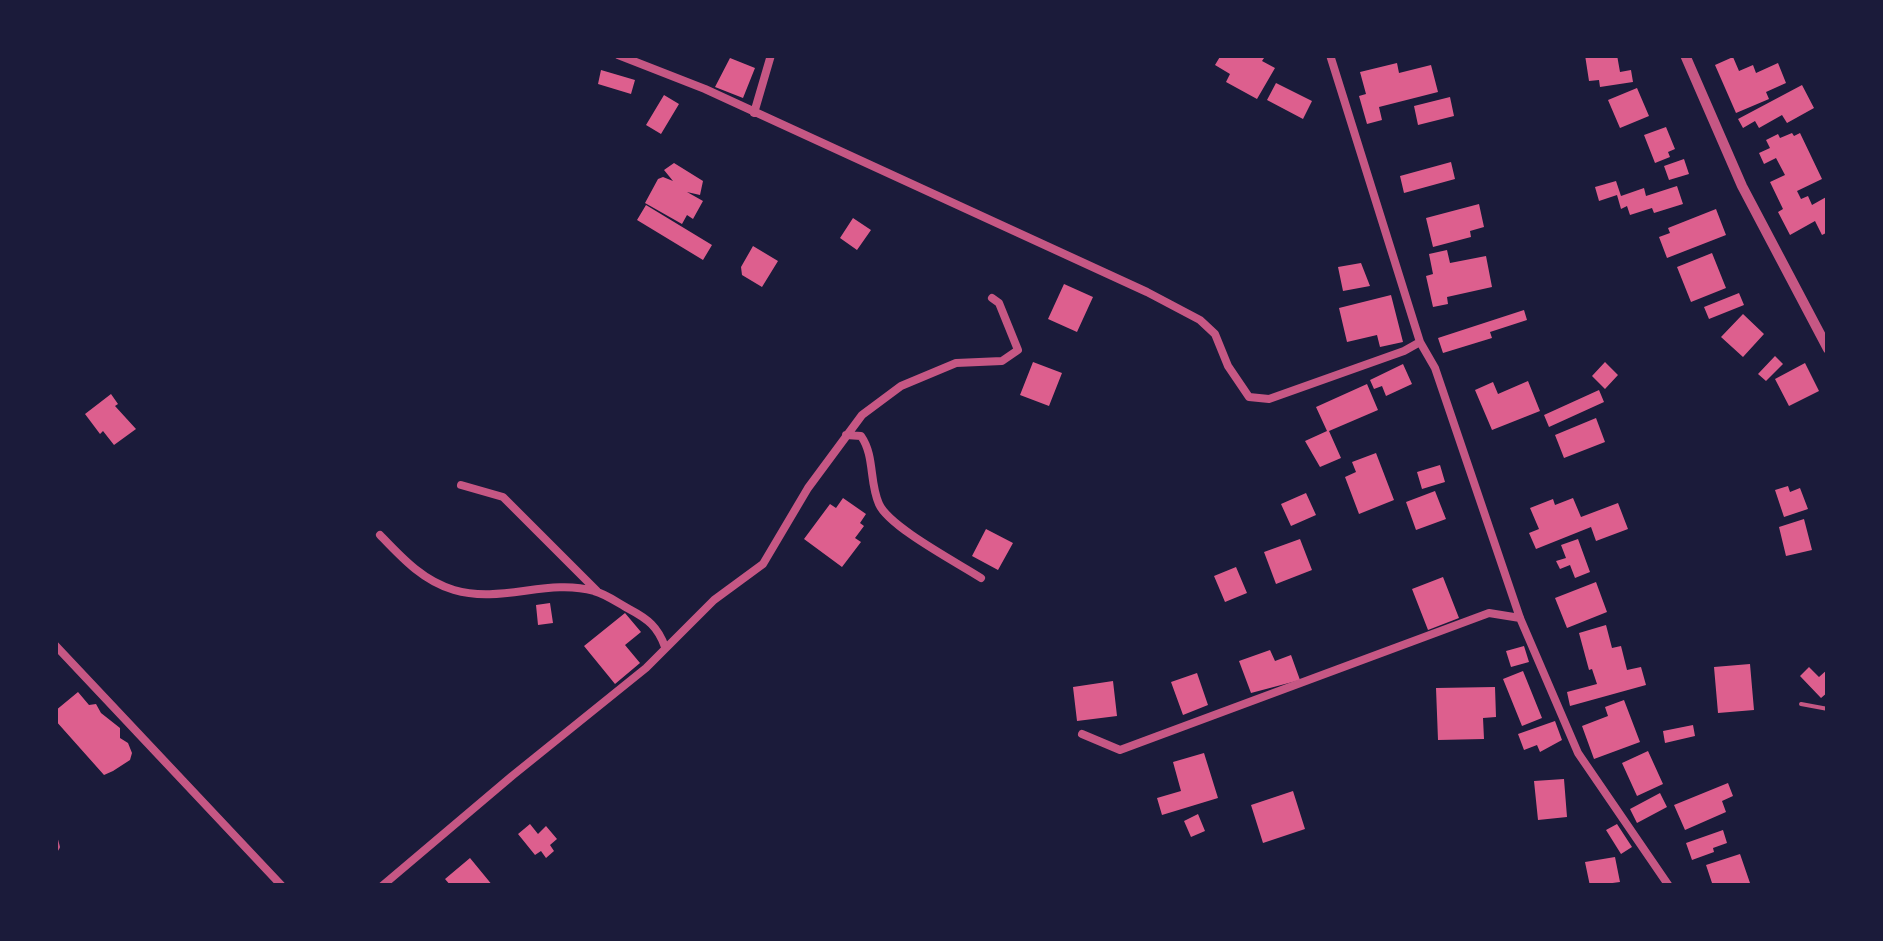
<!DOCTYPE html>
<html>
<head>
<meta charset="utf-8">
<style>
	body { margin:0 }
	#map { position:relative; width:1883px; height:941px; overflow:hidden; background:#1b1b3a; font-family:"DM Sans",sans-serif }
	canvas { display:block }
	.frame { position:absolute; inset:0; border:58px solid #1b1b3a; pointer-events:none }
</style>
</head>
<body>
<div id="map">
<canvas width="1883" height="941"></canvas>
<div class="frame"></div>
</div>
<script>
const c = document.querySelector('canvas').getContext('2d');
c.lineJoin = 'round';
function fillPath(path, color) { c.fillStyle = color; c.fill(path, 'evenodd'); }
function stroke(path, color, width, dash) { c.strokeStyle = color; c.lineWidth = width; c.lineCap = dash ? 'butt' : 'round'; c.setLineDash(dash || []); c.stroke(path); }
fillPath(new Path2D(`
	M1221 55H1266L1262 61 1275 68 1257 99 1226 82 1230 74 1215 65Z
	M1585 55H1617L1620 72 1631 70 1633 82 1600 87 1599 80 1589 81Z
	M1733 57 1739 71 1753 65 1756 73 1778 63 1786 83 1766 92 1769 99 1736 113 1715 65Z
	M730 58 755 68 743 98 715 87Z
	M1397 63 1399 73 1431 65 1438 92 1379 107 1382 120 1367 124 1359 96 1366 94 1360 72Z
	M601 70 635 80 631 94 598 84Z
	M1276 83 1312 101 1303 119 1267 100Z
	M1802 85 1814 108 1787 123 1782 115 1759 128 1755 121 1743 128 1738 119Z
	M1637 88 1649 116 1620 128 1608 100Z
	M664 95 679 104 661 134 646 125Z
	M1450 97 1454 116 1418 125 1414 106Z
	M1666 127 1675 149 1668 152 1670 157 1655 163 1644 135Z
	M1792 133 1794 136 1800 133 1822 179 1797 191 1801 199 1808 196 1812 205 1828 196V232L1822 235 1815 221 1790 235 1778 212 1783 209 1770 182 1785 175 1776 158 1764 164 1759 153 1770 148 1766 140 1778 134 1780 138Z
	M1684 159 1689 174 1669 180 1664 166Z
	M1451 162 1455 179 1404 193 1400 176Z
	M674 163 703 181 700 195 687 192 703 201 693 219 687 215 682 224 645 203 658 179 663 177 673 181 664 170Z
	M1616 181 1621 196 1644 188 1646 196 1677 186 1683 204 1654 213 1652 208 1630 215 1627 206 1621 209 1617 195 1599 201 1595 187Z
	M1479 204 1484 227 1470 231 1471 237 1433 247 1426 218Z
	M646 205 712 245 703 260 637 220Z
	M1716 209 1726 235 1667 258 1659 237 1670 233 1668 228Z
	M853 218 871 230 857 250 840 238Z
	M753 246 778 261 762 287 742 275 741 267Z
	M1447 250 1450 263 1486 256 1492 287 1447 297 1448 304 1433 307 1426 276 1433 274 1429 254Z
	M1712 253 1726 288 1691 302 1677 267Z
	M1361 263 1370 286 1343 291 1338 267Z
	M1064 284 1093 297 1077 332 1048 319Z
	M1739 293 1744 305 1709 319 1704 307Z
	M1391 295 1403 342 1380 347 1377 335 1347 342 1339 308Z
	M1524 310 1527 320 1490 332 1492 338 1443 353 1438 338Z
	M1743 314 1764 334 1743 357 1721 337Z
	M1775 356 1783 364 1766 381 1758 374Z
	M1033 362 1062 373 1049 406 1020 395Z
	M1605 362 1618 375 1605 389 1592 376Z
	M1805 363 1819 391 1789 406 1775 379Z
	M1403 364 1412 384 1386 396 1382 386 1374 389 1370 380Z
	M1528 381 1540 411 1492 430 1475 390 1493 382 1498 394Z
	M1367 384 1378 410 1329 431 1341 458 1320 467 1305 441 1327 431 1316 407Z
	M1599 390 1604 402 1549 427 1544 415Z
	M111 394 118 404 115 406 136 429 114 445 103 431 100 434 85 414Z
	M1596 418 1605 442 1564 458 1555 435Z
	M1376 453 1394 500 1359 514 1345 477 1356 472 1352 462Z
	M1440 465 1445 482 1422 489 1417 472Z
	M1788 486 1790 492 1800 488 1808 509 1784 517 1775 490Z
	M1435 491 1446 519 1416 530 1406 502Z
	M1306 493 1316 515 1291 526 1281 504Z
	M843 498 866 514 860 523 864 526 855 538 861 542 842 567 804 539 830 504 836 508Z
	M1573 498 1581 517 1618 503 1628 529 1596 541 1591 527 1536 549 1529 533 1539 529 1530 508 1553 499 1555 505Z
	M1804 519 1812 550 1786 556 1779 527Z
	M986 529 1013 543 998 570 972 556Z
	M1300 539 1312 570 1276 584 1264 552Z
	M1578 539 1590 572 1575 578 1570 565 1560 569 1556 561 1566 558 1561 545Z
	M1236 567 1247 593 1225 602 1214 576Z
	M1443 577 1459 618 1428 630 1412 589Z
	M1596 582 1607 612 1567 628 1555 598Z
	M550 603 553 623 538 625 536 605Z
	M625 613 641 632 625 645 640 663 615 684 584 646Z
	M1606 625 1612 648 1621 646 1627 670 1641 667 1646 685 1570 706 1567 692 1597 684 1592 669 1589 670 1579 633Z
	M1524 646 1529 662 1511 667 1506 651Z
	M1270 650 1275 661 1291 655 1300 680 1251 693 1239 661Z
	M1750 664 1754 710 1718 713 1714 667Z
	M1809 667 1819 677 1828 669V692L1821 698 1800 676Z
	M1523 671 1542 718 1522 726 1503 679Z
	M1197 673 1208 705 1183 715 1171 682Z
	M1113 681 1117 716 1077 721 1073 687Z
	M1495 687 1496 717 1483 718 1484 739 1438 740 1436 688Z
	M78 692 89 705 96 704 101 713 120 728V738L128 743 132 753 130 760 113 771 104 775 55 720V711Z
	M1624 700 1640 742 1594 759 1582 726 1608 716 1605 707Z
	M1555 721 1562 740 1540 752 1537 745 1524 750 1518 734Z
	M1693 725 1695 736 1665 743 1663 731Z
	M1648 751 1663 784 1637 796 1622 763Z
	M1204 753 1218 798 1162 815 1157 798 1181 791 1173 762Z
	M1564 779 1567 817 1538 820 1534 781Z
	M1728 783 1733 796 1722 801 1726 812 1685 830 1674 805Z
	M1293 791 1305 829 1263 843 1251 805Z
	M1660 793 1667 807 1637 823 1630 809Z
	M1198 814 1205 831 1191 837 1184 821Z
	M530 824 538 834 546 826 557 839 550 845 554 851 546 858 541 851 535 855 518 834Z
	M1617 824 1632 847 1621 854 1606 830Z
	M1723 830 1727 843 1713 848 1714 852 1692 860 1686 843Z
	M1740 854 1750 883 1713 886 1706 865Z
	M1615 857 1620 882 1590 886 1585 862Z
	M470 858 493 886H451L445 879Z`), '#dd5f8e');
stroke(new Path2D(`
	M1801 704 1828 709
	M55 836 58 847 55 852`), '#c65784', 4);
stroke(new Path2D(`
	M618 55 705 89 1147 292 1200 320 1215 334 1228 366 1249 397 1269 399 1404 351 1420 342
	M1330 55 1420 342 1435 368 1520 618 1578 753 1669 886
	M754 113 771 55
	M846 435 861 436C875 456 869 482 879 504 889 527 958 563 981 578
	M461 485 503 497 597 591
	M380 535C402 558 423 581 454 590 501 604 548 578 594 591 606 594 618 603 629 609 648 619 658 627 665 647
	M55 645 282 886
	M1082 734 1120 750 1489 613 1520 618
	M382 886 512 776 646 668 714 600 763 564 808 488 862 415 901 386 956 363 1002 361 1018 350 999 303 992 298`), '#c65784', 8);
stroke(new Path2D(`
	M1685 55 1742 186 1828 349`), '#c65784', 10);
</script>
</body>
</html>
